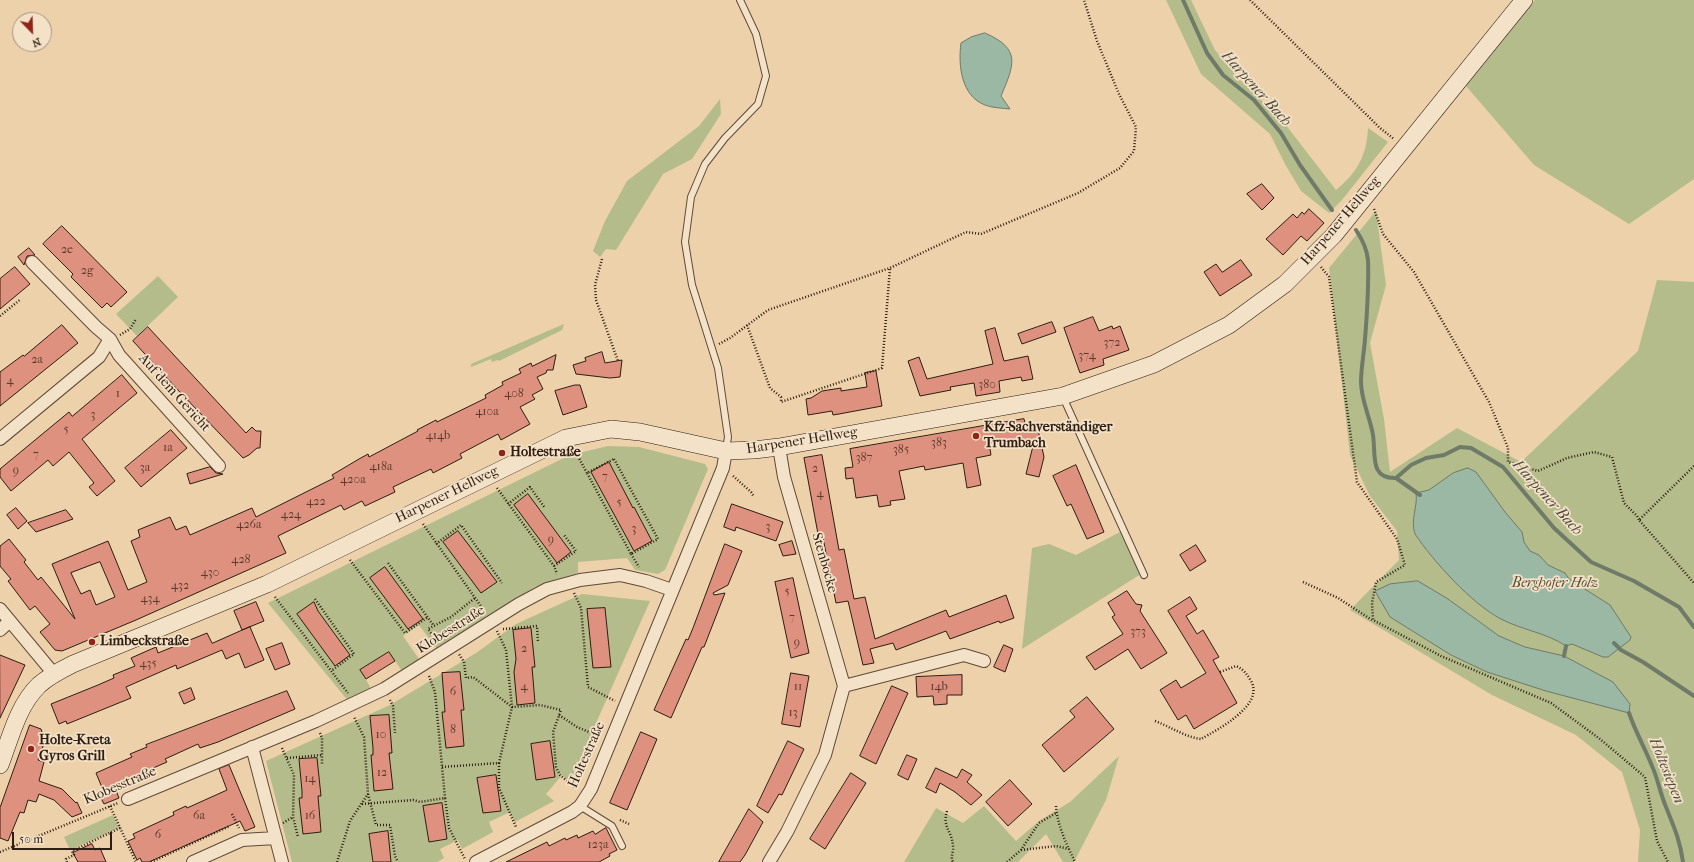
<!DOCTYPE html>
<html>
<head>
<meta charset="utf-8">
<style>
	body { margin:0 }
	#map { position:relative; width:1694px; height:862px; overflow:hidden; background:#ecd1aa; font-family:"IM FELL French Canon",serif }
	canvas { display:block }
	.north { position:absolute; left:12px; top:12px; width:40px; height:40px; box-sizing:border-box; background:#f3e1c8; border:1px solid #a4937f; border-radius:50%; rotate:157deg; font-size:11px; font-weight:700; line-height:16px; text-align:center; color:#2e1d11 }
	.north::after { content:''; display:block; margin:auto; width:14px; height:18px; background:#8f2418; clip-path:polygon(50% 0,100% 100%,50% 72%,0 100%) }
	.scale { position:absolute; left:12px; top:832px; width:100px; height:18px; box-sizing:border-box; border:2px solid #2e1d11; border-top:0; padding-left:5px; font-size:12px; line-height:14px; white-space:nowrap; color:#2e1d11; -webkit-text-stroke:3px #f3e1c8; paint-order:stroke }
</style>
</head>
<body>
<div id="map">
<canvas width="1694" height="862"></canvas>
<div class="north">N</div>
<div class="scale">50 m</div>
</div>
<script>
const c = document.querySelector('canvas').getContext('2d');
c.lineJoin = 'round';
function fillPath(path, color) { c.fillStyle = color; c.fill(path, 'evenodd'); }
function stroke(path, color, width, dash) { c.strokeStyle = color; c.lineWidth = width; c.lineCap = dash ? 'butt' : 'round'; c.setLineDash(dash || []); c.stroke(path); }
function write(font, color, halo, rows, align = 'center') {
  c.font = font + ' "IM FELL French Canon",serif'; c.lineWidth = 3.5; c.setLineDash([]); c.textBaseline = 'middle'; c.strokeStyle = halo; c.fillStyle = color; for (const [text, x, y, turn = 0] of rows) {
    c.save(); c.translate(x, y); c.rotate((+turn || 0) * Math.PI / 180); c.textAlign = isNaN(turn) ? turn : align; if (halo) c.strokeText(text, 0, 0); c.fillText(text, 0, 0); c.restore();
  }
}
fillPath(new Path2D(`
	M1166 0H1191L1215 50 1240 80 1282 120 1336 190C1357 173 1367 155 1368 128L1388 142 1342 200 1329 213 1301 191 1285 164 1270 134 1201 74Z
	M1535 0H1694V179L1629 224 1534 165 1466 86Z
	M720 99 721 114 692 159 663 174 616 250 606 249 600 257 593 251 605 221 627 181 699 126Z
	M1376 211 1386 285 1370 343 1384 419 1390 472 1457 428 1521 462 1638 351 1657 280 1694 282V862H1638L1640 830 1622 772 1576 735 1492 695 1350 610 1399 560 1397 531 1370 496 1350 455 1329 268Z
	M158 276 178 297 137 336 116 314Z
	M564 324 562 330 499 361 498 360 492 362 491 359 471 367V364Z
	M608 446 639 447 705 464 708 469 665 570 658 574 635 570 627 558 578 562V573L535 587 436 648 419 625 403 636 419 659 402 671 389 652 361 670 371 689 349 702 268 603 570 455Z
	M1120 532 1141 574 1022 649 1032 548 1049 544 1076 555Z
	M582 594 650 601 570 782 562 775 546 794 554 801 515 822 510 812 489 822 493 832 462 849 458 840 440 849 444 858 437 862H292L266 761 390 705 476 653 516 624Z
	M1119 756 1106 800 1074 862H1063L1046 834 1018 862H904L936 808 963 823 984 806 1016 841 1039 821 1070 802Z
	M113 815 119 828 70 850 64 837Z`), '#b5bc8b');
const water = new Path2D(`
	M985 33C1022 49 1014 65 1001 96L1010 109C1002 108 992 108 985 105 961 96 958 65 961 43L971 37Z
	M1468 468 1476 472 1505 512 1522 532 1524 542 1530 551 1539 555 1548 565 1565 573 1569 579 1610 605 1631 637 1630 640 1608 657H1603L1572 644 1566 646C1547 633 1522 630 1501 619 1472 604 1433 561 1415 534 1410 520 1418 507 1416 493L1429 490 1453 473Z
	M1418 581 1448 599 1499 636 1525 647 1564 656 1613 682 1630 704 1629 713 1546 691 1487 672 1451 655 1390 617 1375 591 1390 584Z`);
fillPath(water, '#9ab8a3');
stroke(water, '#6f7a69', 1);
stroke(new Path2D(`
	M1183 0 1207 53 1223 75 1254 100 1281 133 1300 165 1332 210
	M1356 230C1362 239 1367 249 1368 260 1369 286 1367 314 1365 339 1364 353 1361 368 1361 382 1361 400 1370 417 1373 435 1376 454 1369 479 1396 478L1411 465 1426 458 1444 455 1460 447 1471 448 1503 467 1554 528 1591 562 1634 581 1679 607 1694 627
	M1396 478 1420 495
	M1614 643 1621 650 1643 662 1694 696
	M1564 656 1566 646
	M1629 713C1635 731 1645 748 1652 766 1658 779 1660 793 1666 807 1674 827 1680 840 1683 862`), '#6f7a69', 4);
const building = new Path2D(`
	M1262 184 1274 198 1262 210 1247 194Z
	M1309 209 1324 223 1307 241 1301 236 1283 255 1266 239 1293 214 1297 218 1302 212 1304 214Z
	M62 226 127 292 111 307 107 303 102 308 71 277 73 274 43 244Z
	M29 248 35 255 27 256 24 265 18 257Z
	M1241 260 1252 275 1220 296 1204 272 1216 264 1222 272Z
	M15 267 30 284 0 309V279Z
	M1093 317 1099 331 1112 326 1113 329 1120 326 1129 350 1103 359 1104 365 1080 373 1064 328Z
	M1052 322 1056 332 1022 344 1018 334Z
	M62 325 78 343 0 406V372L23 355 24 356Z
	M148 327 246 433 252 427 256 431H261L260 448H257L249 455 243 458 176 388 133 341Z
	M995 328 1004 361 1028 356 1033 379 1022 381 1021 377 999 381 1000 392 976 396 974 383 950 387 951 390 920 396 908 361 919 357 927 379 993 364 985 331Z
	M602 352 605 363 622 360 620 377 610 378 576 374 573 365 586 361 585 358Z
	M556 355 553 370H547L546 373 537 377 543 389 532 395 535 399 520 407 530 424 501 440 498 434 460 454 462 458 433 473 431 469 393 487 395 492 365 506 362 501 344 510 341 505 278 536 286 553 136 620 62 651 55 650 40 632 50 624 35 606 30 610 8 581 11 579 0 566V546L9 539 26 560 24 562 38 580 41 577 75 619 52 564 108 541 128 590 147 582 131 541 140 537 138 530 170 517 176 530 186 526 190 535 252 508 256 517 334 478 332 475 359 459 368 454 369 457 418 431 417 430 436 420 437 422 486 398 485 395 503 385 502 382 521 373 519 369 531 363 532 366ZM100 562 115 597 96 605 90 590 81 594 71 573Z
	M876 371 882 406 839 414 833 415 832 411 808 415 806 399 811 398 822 391 841 388V391L867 387 865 373Z
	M122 375 137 393 82 439 115 481 97 496 89 487 94 483 69 452 53 466 48 460 11 491 0 477V469L69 412 72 416Z
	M575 385H580L587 407 563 415 555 391Z
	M1024 419 1027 431 1036 429 1037 425 1044 457 1039 477 1026 474 1033 446 1022 448 1020 441 1013 443 1012 439 989 443 991 455 976 458 981 485 967 488 963 463 925 470 924 466 899 471 905 499 890 501 891 505 879 507 877 495 856 498 853 478 846 479 845 468 853 467 850 449Z
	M171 430 187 448 141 487 125 468Z
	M822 455 839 550 844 549 854 599 865 597 875 639 946 610 949 617 1006 595 1014 618 1000 623 999 621 950 639 946 631 896 650 893 643 870 649 874 663 863 665 848 601 836 603 822 533 818 534 804 458Z
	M609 462 633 508 634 507 652 541 634 551 591 472Z
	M1076 465 1104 532 1087 539 1071 504 1067 506 1053 476Z
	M210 467 216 473 223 474 190 484 187 474Z
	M528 494 571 552 557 563 514 505Z
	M732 504 783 522 776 541 736 527 735 531 724 527Z
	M16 508 27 521 18 529 7 515Z
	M66 510 73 519 36 532 28 523Z
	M458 531 497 582 481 593 443 542Z
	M792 541 796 554 783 556 779 545Z
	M725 544 742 551 728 585 713 593 714 595 725 593 704 647H702L671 718 654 710 686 639 688 640 693 628Z
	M1196 545 1206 561 1190 571 1180 555Z
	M385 567 423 619 408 629 370 578Z
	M793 578 809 653 791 658 775 582Z
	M1127 591 1136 604 1142 605 1140 611 1167 653 1141 669 1128 649 1095 670 1086 657 1123 634 1112 617 1115 615 1108 603Z
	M1190 597 1197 609 1186 616 1197 634 1203 630 1219 657 1213 660 1237 703 1194 729 1186 715 1178 720 1160 690 1176 680 1181 688 1206 673 1168 611Z
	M256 602 264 621 242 630 234 611Z
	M314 602 318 611 350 655 335 666 297 614Z
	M605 608 611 667 593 668 587 609Z
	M250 627 264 660 245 668 239 653 226 659 222 650 177 669 176 665 126 687 131 698 67 724 66 721 59 724 51 704 98 685 114 678 113 675 135 666 131 658 156 647 158 653 207 633 212 643Z
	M531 628 535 667H532L535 703 517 705 514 672 516 659 513 630Z
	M282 643 290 664 275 670 266 649Z
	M1004 645 1013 649 1005 672 994 667Z
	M389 652 395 661 366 679 360 670Z
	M0 655 25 665 0 718Z
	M460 672 464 710H461L464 746 446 748 442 712H445L442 673Z
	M791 673 809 676 800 727 782 724Z
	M962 675V695H947V704L934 705 933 696 917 697 916 677Z
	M892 686 908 693 876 764 860 756Z
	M191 688 195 699 184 704 179 693Z
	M287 691 295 709 218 742 200 748 198 744 165 759 167 762 114 785 119 798 104 804 98 792 103 790 96 773 132 757 130 754 147 747 146 745Z
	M1087 697 1114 729 1064 772 1042 745 1075 717 1070 711Z
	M389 715 392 753H389L393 789 374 791 371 755H373V748L370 716Z
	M30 725 41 729 45 741 38 760 44 762 39 781 62 789 76 803 77 802 82 813 72 817 54 800 39 794 36 802 28 800 24 813 20 812 8 841 0 838V808Z
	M641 732 657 739 627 810 610 803Z
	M550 741 555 777 536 780 531 744Z
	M788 741 804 749 782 795 779 794 768 813 757 806Z
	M907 755 917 759 908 780 898 775Z
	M317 758 321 796H318L321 832 303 834 299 798H302V791L299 759Z
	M229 765 255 827 245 831 240 821 149 862H142L140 858 137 860 128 841 135 838 133 834 174 815 173 812 186 806 187 808 227 790 219 769Z
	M936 768 957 778 962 769 972 775 967 782 982 795 971 805 955 792 940 783 936 793 926 788Z
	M851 773 866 783 825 849 810 839Z
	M496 775 501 811 483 813 477 778Z
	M1010 780 1032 804 1008 826 986 802Z
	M442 803 447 839 429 842 423 806Z
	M749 809 763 822 745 855 740 862H719Z
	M606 828 617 850 609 854 610 856 599 862H506L547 842 549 846 565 838 566 840 577 835 578 838 593 831 595 834Z
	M388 831 391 862H373L369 834Z
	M92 844 95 850 100 848 106 862H78L73 853Z`);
fillPath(building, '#de917f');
stroke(building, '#2e1d11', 1);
const lane = new Path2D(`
	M1063 397 1144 575
	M726 449 728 437 718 368 692 285 685 242 691 197 705 164 725 138 758 104 766 76 756 34 740 0
	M580 806 612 826 622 846`);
const street = new Path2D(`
	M32 262 96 327 110 339 119 355 219 466
	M0 439 99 357 110 339
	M0 609 54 674
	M0 630 10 621
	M844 686 964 655 984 661
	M252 747 282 862
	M128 799 316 721 384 689 519 604 547 589 580 580 620 575 646 581 672 590
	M193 862 242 840 276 838
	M476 862 572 812 580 806 591 789 723 468 726 451
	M769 862 787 832 825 755 844 686 784 477 779 447`);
const secondary = new Path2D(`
	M0 765C10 739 18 705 39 685 49 676 61 670 73 664L267 584 566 438 611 429 640 432 726 451 754 450 779 447 1063 396 1154 364 1229 325 1285 284 1334 235 1524 0`);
stroke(lane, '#5e4a37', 8);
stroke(street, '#5e4a37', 14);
stroke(secondary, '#2e1d11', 18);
stroke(new Path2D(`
	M1250 0 1380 128 1394 139
	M1374 209 1383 234 1414 272 1489 402 1508 448V462L1538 471 1567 458 1594 452 1612 457 1624 503 1637 516 1639 520
	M602 259 595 285 596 300 618 361
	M1321 267 1329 277 1357 482 1397 539 1405 565 1376 582 1372 603 1373 620 1441 656 1551 703 1600 739 1645 777 1657 841 1668 862
	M0 316 21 299
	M747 325 770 388 781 397V402L882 368 890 268
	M120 335 130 329 136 319
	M719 344 730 338 768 310 890 268 966 232 981 234 1078 193 1120 168 1134 151 1136 127 1119 94 1097 41 1084 0
	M575 451 587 473
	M614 459 658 539 631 554 587 473Z
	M1694 466 1639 520 1694 583
	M733 476 751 492 754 497
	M497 488 554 566 557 574
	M508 504 530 487 545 508
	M423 524 485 612
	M436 544 461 525 502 583
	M631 554 639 567
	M350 560 405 633 428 617
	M388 563 434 626
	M554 566 576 551 564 535
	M1303 582 1338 598 1372 620
	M574 593 581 608 588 687 615 701
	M275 597 348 693
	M315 599 354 654 331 671
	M503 629 537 626 538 642
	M497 631 506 650 512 707 540 705 561 710 553 732 556 767 560 775 578 790
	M438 643 428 629 451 617 475 598
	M429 676 435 692 445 798
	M390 700 393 706 395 733
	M559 715 577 727 601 737
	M1155 721C1171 727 1185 737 1201 739 1217 730 1265 705 1251 681 1247 674 1243 669 1236 666L1220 672
	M320 733 322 738V764
	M282 748 294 775 293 817 298 837
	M287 758 322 755
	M499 763V788L516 827
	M442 767 499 763 512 707 473 677 466 678 464 662 459 654
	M368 794 376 825H390L395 856 398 862
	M362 804 413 800 420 802 445 798 449 828 465 859
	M110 806 136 862
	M1056 806C1057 825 1067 845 1075 862
	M947 811C942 828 952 830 953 846 954 852 950 856 953 862
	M232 814 239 828
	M620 820 629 824
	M283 823 293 817
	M1021 850 1056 846 1069 849
	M0 852 118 803
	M67 862 66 859 74 855 72 851 120 828
	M151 862 230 826
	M337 862 350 821 368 794 364 737 354 717
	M1007 862 1021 850 1039 823 1056 813`), '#2e1d11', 2.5, [1, 2]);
stroke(lane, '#f3e1c8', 6);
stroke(street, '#f3e1c8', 12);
stroke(secondary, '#f3e1c8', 17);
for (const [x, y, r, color] of [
	[976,436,4,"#8f2418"],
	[502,453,4,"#8f2418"],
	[92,642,4,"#8f2418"],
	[31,749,4,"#8f2418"]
]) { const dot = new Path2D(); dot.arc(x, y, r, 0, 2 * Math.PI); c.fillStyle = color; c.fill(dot); stroke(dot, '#f3e1c8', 1.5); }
write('12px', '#5a3a2c', null, [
	["2e",67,250],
	["2g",87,271],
	["372",1112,343],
	["374",1087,356],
	["2a",37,360],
	["4",10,381],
	["380",987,385],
	["1",118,394],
	["408",514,394],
	["410a",487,412],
	["3",93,415],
	["5",66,430],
	["414b",438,436],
	["383",939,443],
	["1a",168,448],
	["385",901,450],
	["7",36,455],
	["387",864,458],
	["418a",381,467],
	["3a",145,468],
	["2",815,469],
	["9",16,471],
	["7",605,477],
	["420a",353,480],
	["4",820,494],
	["422",316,502],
	["5",619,503],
	["424",291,515],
	["426a",249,525],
	["3",768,527],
	["3",634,529],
	["9",551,540],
	["428",241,560],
	["430",210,573],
	["432",180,586],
	["5",787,592],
	["434",150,599],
	["7",792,618],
	["373",1138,632],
	["9",797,643],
	["2",524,649],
	["435",148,664],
	["4",524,687],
	["11",798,687],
	["14b",939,687],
	["6",453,692],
	["13",793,713],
	["8",453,730],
	["10",381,735],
	["12",382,773],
	["14",310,779],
	["6a",199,816],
	["16",310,816],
	["6",158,835],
	["123a",598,845]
]);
write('14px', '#2e1d11', '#f3e1c8', [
	["Harpener Hellweg",1341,221,-49],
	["Auf dem Gericht",174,393,48],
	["Harpener Hellweg",802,441,-9],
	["Harpener Hellweg",447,495,-26],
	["Stenbocke",824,563,74],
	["Klobesstraße",451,630,-32],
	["Holtestraße",587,755,-66],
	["Klobesstraße",120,786,-23]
]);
write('bold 14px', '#2e1d11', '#f3e1c8', [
	["Kfz-Sachverständiger",984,428],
	["Trumbach",984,444],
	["Holtestraße",510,453],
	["Limbeckstraße",100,642],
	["Holte-Kreta",39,741],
	["Gyros Grill",39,757]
], 'left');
write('italic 14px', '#564d36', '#f3e1c8', [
	["Berghofer Holz",1555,584]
]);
write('italic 15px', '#4e4c3d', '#f3e1c8', [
	["Harpener Bach",1256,89,48],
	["Harpener Bach",1547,498,48],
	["Holtesiepen",1666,771,68]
]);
</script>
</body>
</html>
